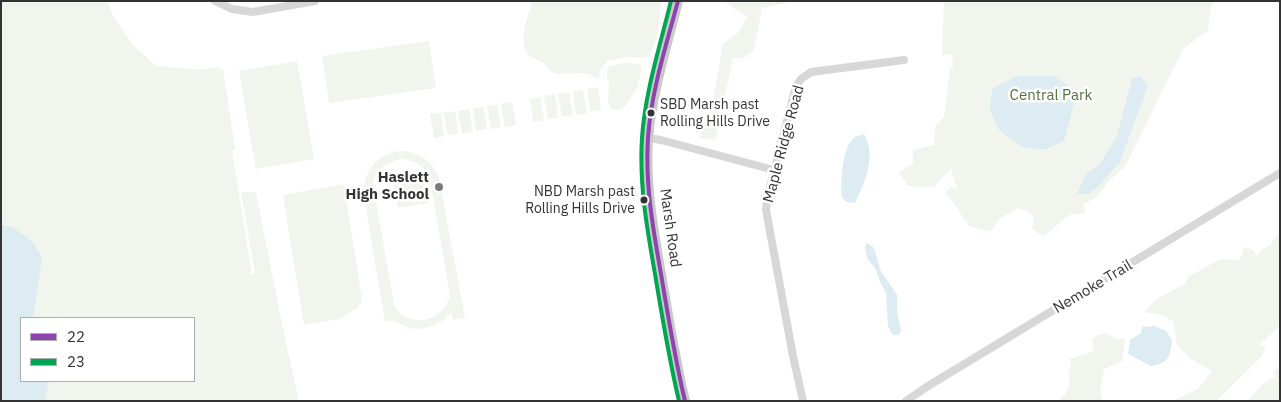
<!DOCTYPE html>
<html>
<head>
<meta charset="utf-8">
<style>
	body { margin:0 }
	#map { position:relative; width:1281px; height:402px; overflow:hidden; background:#fff; font-family:"IBM Plex Sans",sans-serif }
	canvas { display:block }
	.frame { position:absolute; inset:0; border:2px solid #333; pointer-events:none }
	.legend { position:absolute; left:20px; top:317px; width:175px; height:65px; box-sizing:border-box; background:#fff; border:1px solid #adadad; margin:0; padding:6px 9px; list-style:none; font-size:15px; color:#333 }
	.legend li { display:flex; align-items:center; gap:10px; height:25px }
	.legend b { width:25px; border:1px solid #adadad }
</style>
</head>
<body>
<div id="map">
<canvas width="1281" height="402"></canvas>
<div class="frame"></div>
<ul class="legend">
<li><b style="height:6px;background:#8e44ad"></b>22</li>
<li><b style="height:6px;background:#00a651"></b>23</li>
</ul>
</div>
<script>
const c = document.querySelector('canvas').getContext('2d');
c.lineJoin = 'round';
function fillPath(path, color) { c.fillStyle = color; c.fill(path, 'evenodd'); }
function stroke(path, color, width, dash) { c.strokeStyle = color; c.lineWidth = width; c.lineCap = dash ? 'butt' : 'round'; c.setLineDash(dash || []); c.stroke(path); }
function write(font, color, halo, rows, align = 'center') {
  c.font = font + ' "IBM Plex Sans",sans-serif'; c.lineWidth = 5; c.setLineDash([]); c.textBaseline = 'middle'; c.strokeStyle = halo; c.fillStyle = color; for (const [text, x, y, turn = 0] of rows) {
    c.save(); c.translate(x, y); c.rotate((+turn || 0) * Math.PI / 180); c.textAlign = isNaN(turn) ? turn : align; if (halo) c.strokeText(text, 0, 0); c.fillText(text, 0, 0); c.restore();
  }
}
fillPath(new Path2D(`
	M1 1H107L113 15 133 45 156 66 191 69H203L218 67 219 69H223L235 149 232 151 252 275 255 273 241 192H256L284 334 299 401H1ZM21 318H194V381H21Z
	M532 1H661L658 35 650 56 642 58 627 57 607 61 600 71 599 79H597C586 69 568 75 555 74 550 71 548 66 543 63 539 60 533 58 529 55 516 41 529 16 532 1Z
	M723 1H794L762 8 754 50 744 58H733L715 140 700 138 705 113 712 105 723 44 739 32 747 17Z
	M944 1H1215L1211 6 1208 30 1183 49 1125 167 1110 180 1097 197 1084 204 1085 213 1069 215 1043 237 1032 228 1034 218 1029 212 1018 208 999 219 991 232 969 226 946 192 951 187 957 190 951 168 934 187 908 186 899 172 913 164V150L934 145 935 126 944 117 950 69 953 67 952 54 942 55Z
	M429 41 436 88 329 103 322 56Z
	M297 61 314 159 256 169 239 71Z
	M624 63 639 64 642 68 637 88 626 105 622 109 618 110 611 109 608 100 609 82C606 78 607 72 608 67Z
	M598 87 601 110 591 112 587 89Z
	M583 90 587 113 576 115 573 91Z
	M569 92 573 115 562 117 558 94Z
	M555 94 558 118 548 119 544 96Z
	M540 97 544 120 533 122 530 99Z
	M512 102 516 125 505 127 501 104Z
	M497 104 501 127 491 129 487 106Z
	M483 107 487 129 476 131 473 108Z
	M469 109 473 132 462 134 458 111Z
	M455 111 458 134 448 136 444 113Z
	M441 113 444 136 434 138 430 114Z
	M402 151C420 152 432 161 439 178L465 318 453 320 451 313C440 325 424 332 408 327 395 323 399 320 385 322L364 196C363 171 376 153 402 151ZM402 159C414 160 422 165 429 174L450 296C443 322 409 330 394 305L373 184C375 169 388 161 402 159Z
	M423 174 428 203 398 208 393 179Z
	M344 184 362 300 358 308 339 319 304 325 283 195Z
	M1279 233H1280V326L1260 344 1266 349 1261 357 1216 401H1173L1198 389 1212 371 1189 358 1176 343 1174 322 1163 315 1145 312 1155 300 1185 284 1188 277 1217 261 1224 259 1238 260 1241 257 1244 247 1253 250 1257 256 1261 250 1270 245Z
	M1106 333 1117 339 1125 338 1122 361 1104 369 1100 391 1103 401H1058C1069 393 1072 383 1068 369L1072 366 1069 359C1075 357 1091 353 1094 350L1092 345V339L1098 335Z
	M1280 365V401H1247L1264 383 1276 376 1273 374 1274 371Z`), '#f1f5ed');
fillPath(new Path2D(`
	M1016 76H1054L1068 86 1075 100 1064 141 1044 150 1022 147 998 129 990 109 992 89Z
	M1140 76 1148 85 1120 162 1098 187 1088 194H1077L1086 174 1099 165 1117 136 1132 79Z
	M864 134C877 156 865 182 855 203L847 202 842 198C840 184 842 149 853 139 856 136 860 135 864 134Z
	M1 225 13 227 33 242 42 258 33 318H21V381H49L45 401H1Z
	M867 243 874 248 881 271 897 295V310L901 331 898 335H893L888 327 886 293 880 282 876 270 867 258 865 248Z
	M1154 326 1166 331 1172 340C1170 357 1169 363 1151 366L1128 354 1130 340 1141 333 1142 327Z`), '#ddebf3');
stroke(new Path2D(`
	M215 1 232 9 253 12 315 1
	M648 138 661 140 774 170
	M803 401 793 356 766 210 767 199 796 86 801 79 811 72 904 60
	M906 401 928 386 1280 173`), '#d7d7d7', 8);
stroke(new Path2D(`
	M678 1C667 45 652 93 648 138 645 184 653 229 661 274 668 316 675 359 685 401`), '#cacaca', 10);
stroke(new Path2D(`
	M678 1C666 46 651 92 648 138 645 184 653 229 661 274 668 316 675 359 685 401`), '#8e44ad', 4);
stroke(new Path2D(`
	M671 1C660 46 645 92 642 138 639 184 647 229 655 274 662 316 669 359 679 401`), '#00a651', 4);
for (const [x, y, r, color] of [
	[651,113,4.5,"#333"],
	[439,187,5,"#7a7a7a"],
	[644,200,4.5,"#333"]
]) { const dot = new Path2D(); dot.arc(x, y, r, 0, 2 * Math.PI); c.fillStyle = color; c.fill(dot); stroke(dot, '#fff', 2); }
write('14px', '#333', '#fff', [
	["SBD Marsh past",660,105],
	["Rolling Hills Drive",660,122],
	["NBD Marsh past",635,192,"right"],
	["Rolling Hills Drive",635,209,"right"]
], 'left');
write('15px', '#56703f', '#fff', [
	["Central Park",1051,96]
]);
write('15px', '#333', '#fff', [
	["Maple Ridge Road",784,144,-75],
	["Marsh Road",670,228,82],
	["Nemoke Trail",1093,287,-31]
]);
write('bold 15px', '#333', '#fff', [
	["Haslett",429,178],
	["High School",429,195]
], 'right');
</script>
</body>
</html>
